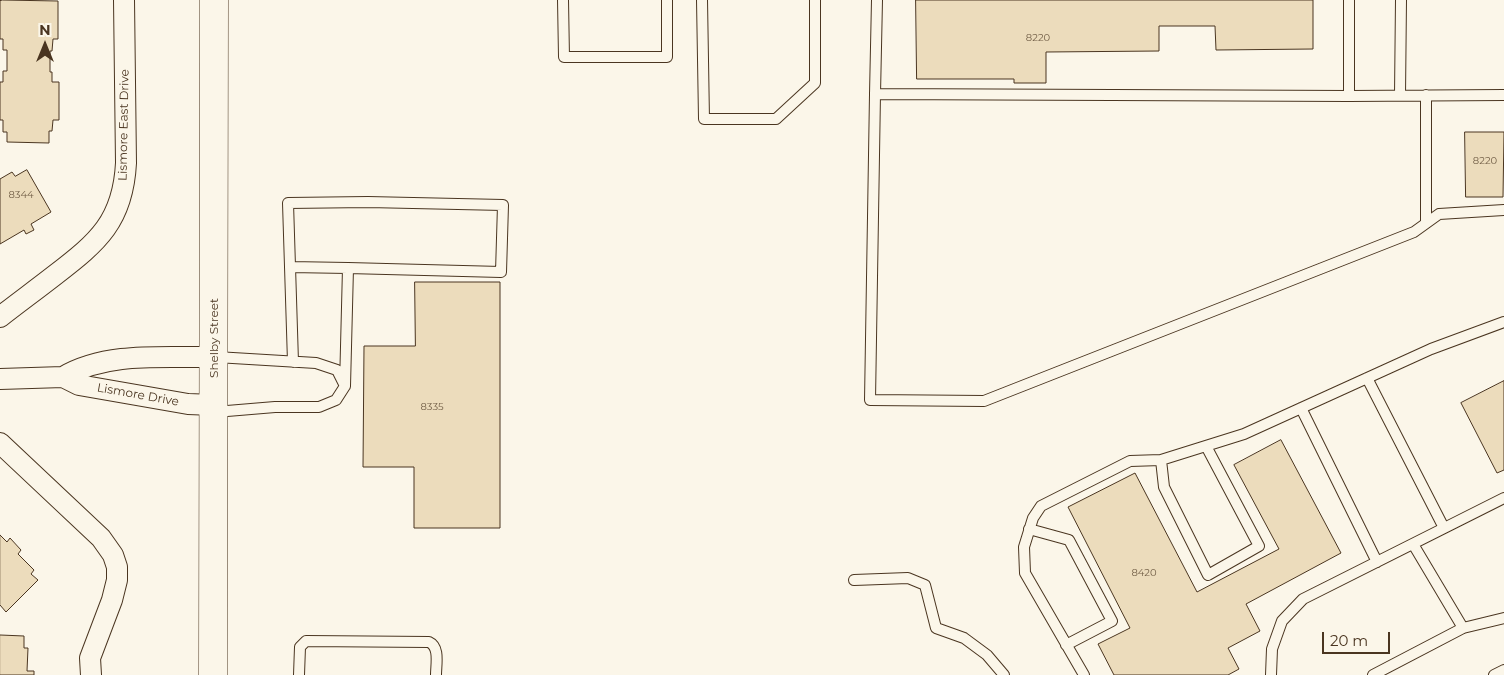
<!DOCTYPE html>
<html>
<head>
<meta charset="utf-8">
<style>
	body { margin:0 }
	#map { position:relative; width:1504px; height:675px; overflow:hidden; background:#fbf6e9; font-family:Montserrat,sans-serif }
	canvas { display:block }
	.north { position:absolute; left:20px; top:20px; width:50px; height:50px; -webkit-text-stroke:4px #fbf6e9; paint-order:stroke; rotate:0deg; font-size:14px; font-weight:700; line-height:20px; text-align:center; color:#4a3520 }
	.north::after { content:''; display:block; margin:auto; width:18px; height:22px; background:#4a3520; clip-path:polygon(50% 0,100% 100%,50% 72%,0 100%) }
	.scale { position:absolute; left:1322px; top:632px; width:68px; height:22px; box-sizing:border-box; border:2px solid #4a3520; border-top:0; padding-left:6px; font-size:15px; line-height:18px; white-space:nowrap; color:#4a3520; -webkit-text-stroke:4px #fbf6e9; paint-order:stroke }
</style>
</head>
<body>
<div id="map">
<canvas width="1504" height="675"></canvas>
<div class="north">N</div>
<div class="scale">20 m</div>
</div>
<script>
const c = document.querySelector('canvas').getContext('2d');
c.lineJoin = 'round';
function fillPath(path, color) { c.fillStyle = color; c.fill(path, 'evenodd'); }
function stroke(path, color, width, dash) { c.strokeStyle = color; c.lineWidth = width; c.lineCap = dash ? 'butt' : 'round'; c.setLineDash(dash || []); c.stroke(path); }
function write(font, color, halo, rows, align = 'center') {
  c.font = font + ' Montserrat,sans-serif'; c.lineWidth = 4; c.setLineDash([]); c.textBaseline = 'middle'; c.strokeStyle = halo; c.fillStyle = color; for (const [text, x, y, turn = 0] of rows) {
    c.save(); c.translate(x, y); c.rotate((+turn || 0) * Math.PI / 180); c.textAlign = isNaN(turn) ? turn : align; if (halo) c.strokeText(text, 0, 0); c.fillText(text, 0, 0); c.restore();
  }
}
const building = new Path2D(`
	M3 0 58 1V39H53L52 51H50V72H52V82H59V120H53L52 131H49V143L7 142V132H3V120H0V82H3V71H7V50H3V39H0V1Z
	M916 0H1313V49L1216 50 1215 26H1159V51L1046 52V83H1014V79H917Z
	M1465 132H1504L1503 197H1466Z
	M27 170 51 212 31 224 34 230 26 234 24 230 0 244V179L12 172 15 176Z
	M415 282H500V528H414V467H363L364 346H415Z
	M1504 381V470L1497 473 1461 403Z
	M1281 440 1341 553 1246 604 1260 631 1228 648 1239 669 1228 675H1114L1098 644 1130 628 1068 507 1135 473 1197 592 1279 549 1234 465Z
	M0 535 7 542 10 538 21 550 18 554 34 570 31 574 38 580 6 612 0 605Z
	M0 635 24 636V648H28L27 671H34V675H0Z`);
fillPath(building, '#ecdcbc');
stroke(building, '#4a3520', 1);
const lane = new Path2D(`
	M563 0 564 57H667V0
	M702 0 704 119H776L815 83V0
	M877 0 875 94 1349 96V0
	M875 94 870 400 984 401 1414 232 1439 214 1504 210
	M1400 95 1401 0
	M1349 96 1504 95
	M1426 223V95
	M290 267 348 268
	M293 362 288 203 368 202 503 205 501 272 348 268 345 386
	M1367 378 1444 528
	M1301 408 1377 562
	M215 412 275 407H319L336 400 345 386 337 370 316 363 216 357
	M1161 460 1164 487 1208 575 1259 546 1206 446
	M1029 529 1069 540 1112 621 1066 645
	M1413 544 1463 628
	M854 580 908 578 925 585 936 628 964 638 987 655 1004 675
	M299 675 300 647 306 641 429 642C440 647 436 664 436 675
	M1084 675 1025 573 1024 547 1033 518 1041 506 1130 461 1161 460 1244 434 1431 349 1504 322
	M1271 675 1272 649 1282 621 1303 599 1504 498
	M1373 675 1463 628 1504 618
	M1494 675 1504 670`);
const street = new Path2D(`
	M0 317C18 303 37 289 55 275 98 242 123 221 126 163L124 0
	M214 357C165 358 107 351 63 377L79 385 188 404 214 405
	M0 379 63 377
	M0 443 101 538 113 555 117 567V580L112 600 90 658 91 675`);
const secondary = new Path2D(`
	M213 675 214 0`);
stroke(lane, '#4a3520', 12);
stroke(street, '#4a3520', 22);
stroke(secondary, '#4a3520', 29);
stroke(lane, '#fbf6e9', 10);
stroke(street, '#fbf6e9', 20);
stroke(secondary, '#fbf6e9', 28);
write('10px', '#725f47', null, [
	["8220",1038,38],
	["8220",1485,161],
	["8344",21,195],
	["8335",432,407],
	["8420",1144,573]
]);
write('12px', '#4a3520', '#fbf6e9', [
	["Lismore East Drive",124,125,-89],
	["Shelby Street",214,338,-90],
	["Lismore Drive",138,395,10]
]);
</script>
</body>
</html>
